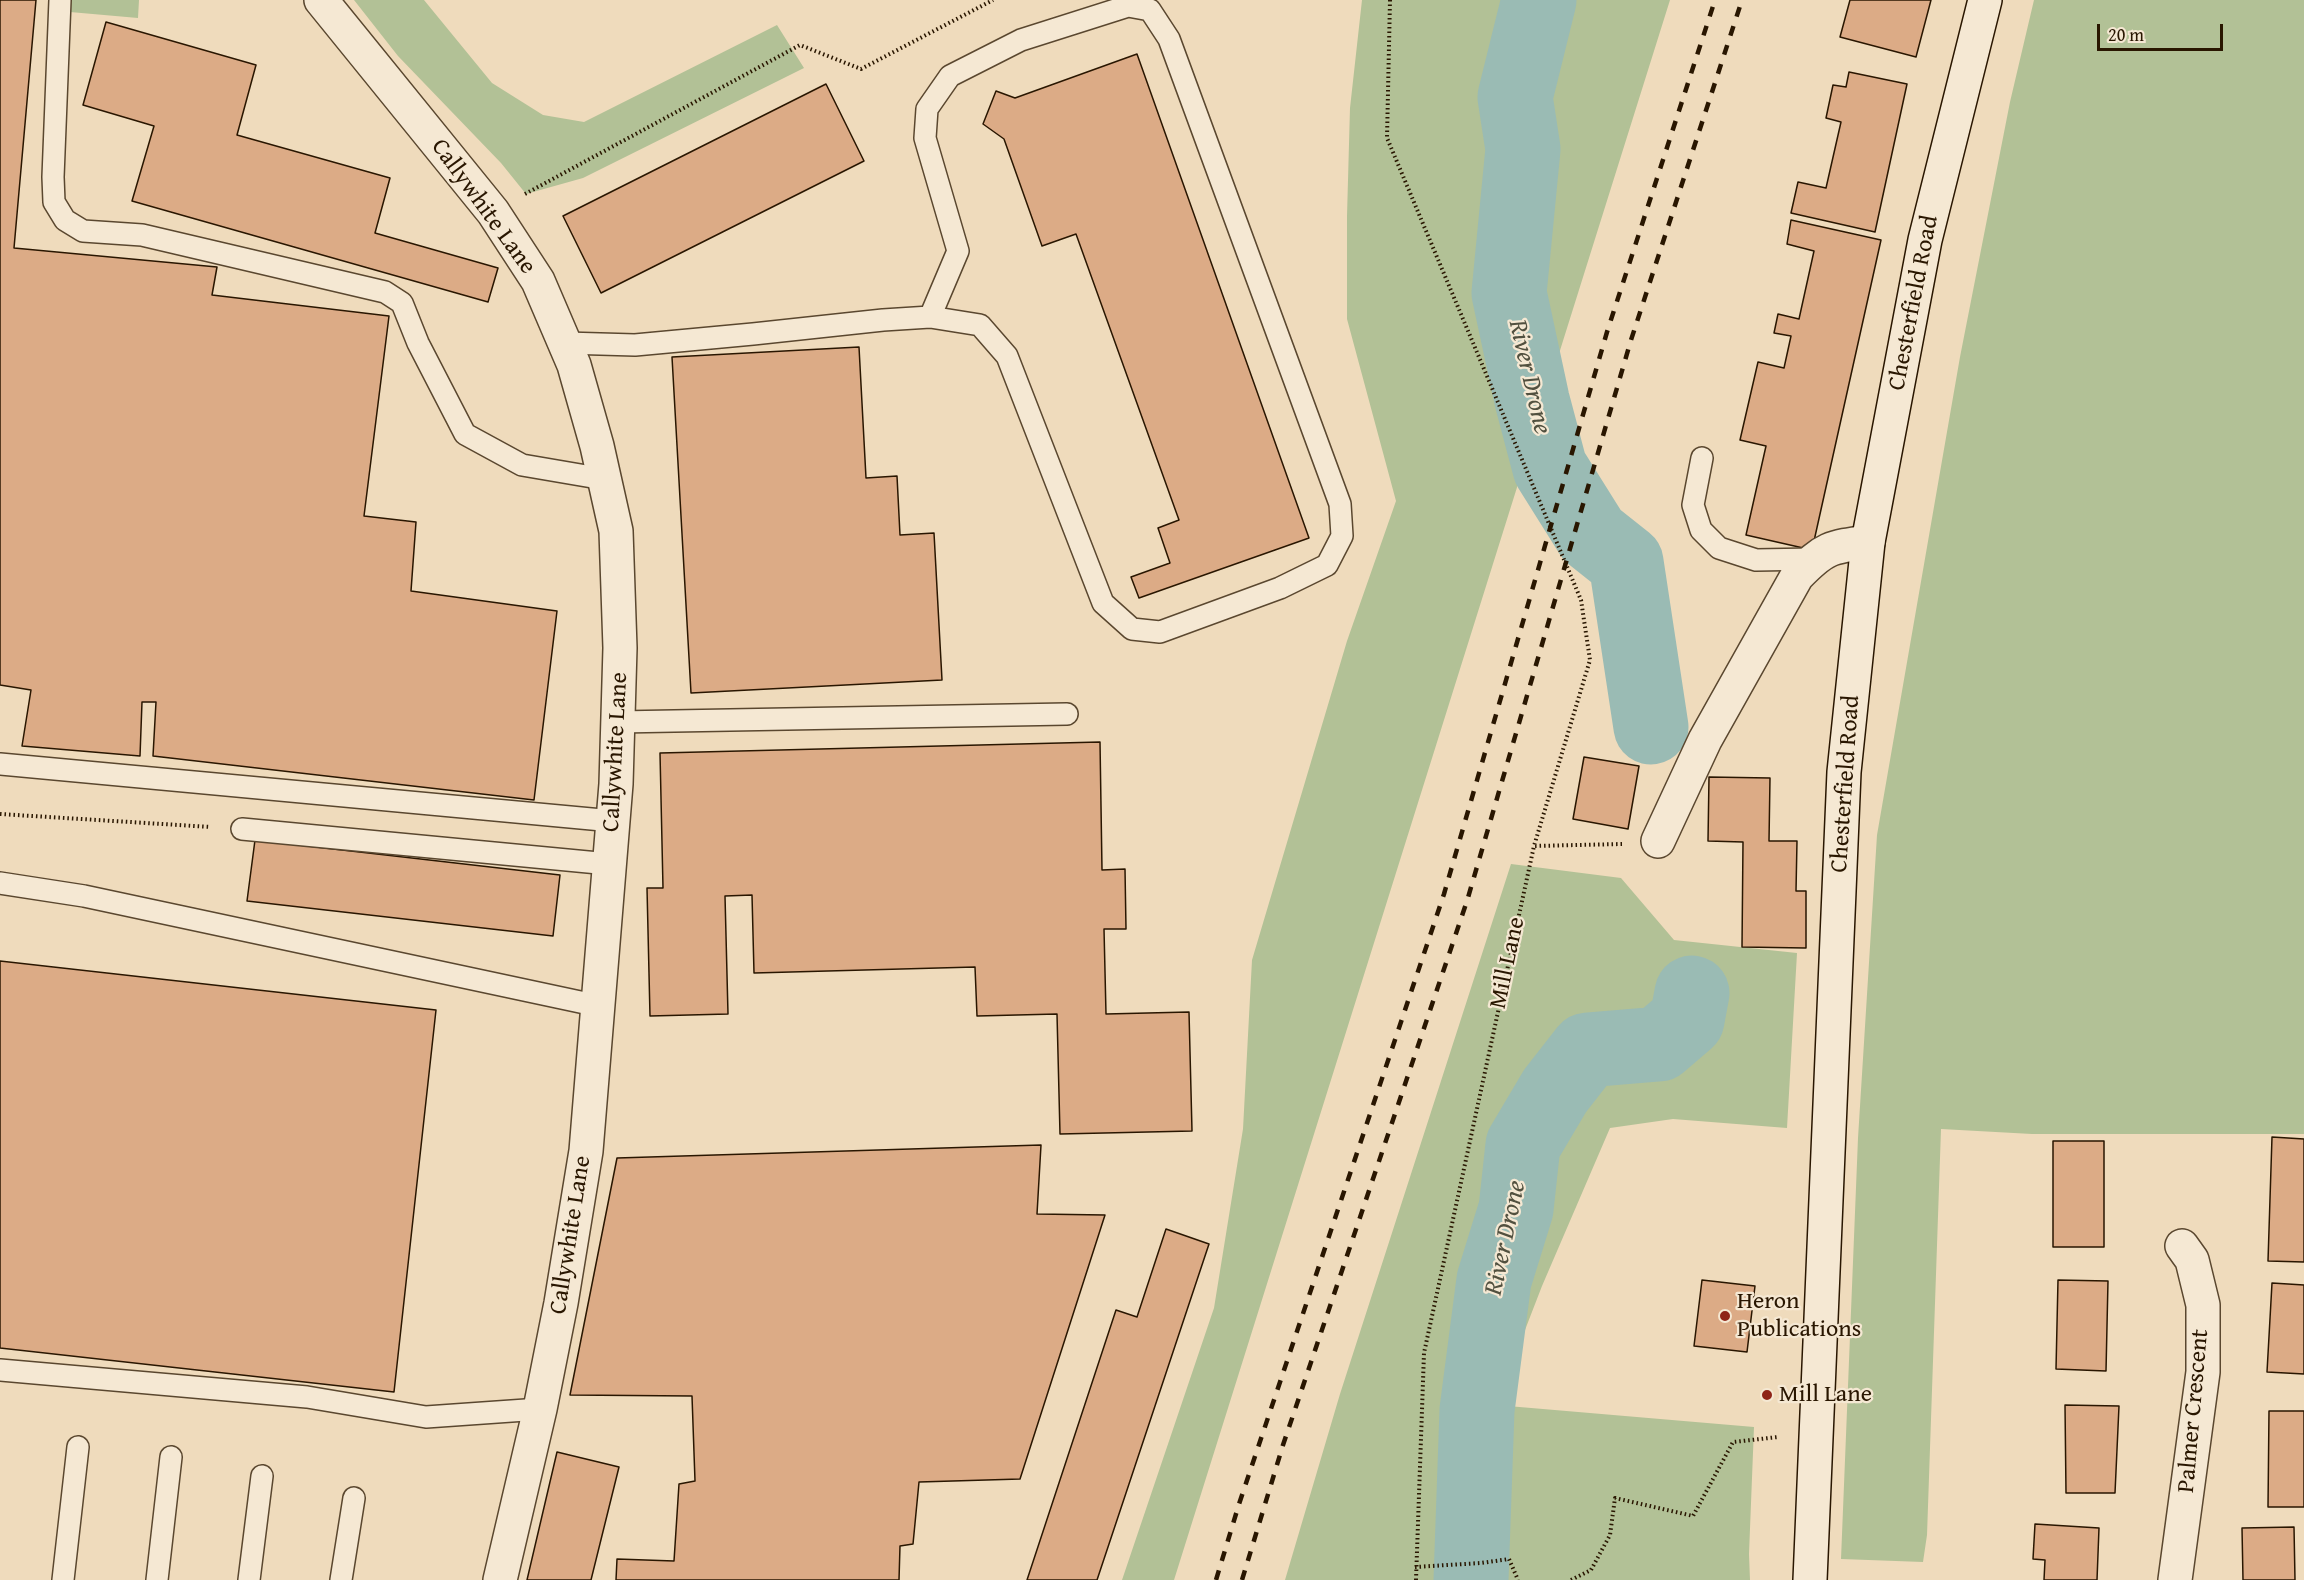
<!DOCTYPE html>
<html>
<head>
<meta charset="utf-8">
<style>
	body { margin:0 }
	#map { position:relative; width:2304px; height:1580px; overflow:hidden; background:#efdbbc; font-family:"Gentium Book Plus",serif }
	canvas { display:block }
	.scale { position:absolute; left:2097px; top:24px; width:126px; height:27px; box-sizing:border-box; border:3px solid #291600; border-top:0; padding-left:8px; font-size:18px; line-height:21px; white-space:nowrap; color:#291600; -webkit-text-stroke:4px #f5e8d3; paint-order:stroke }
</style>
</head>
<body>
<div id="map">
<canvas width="2304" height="1580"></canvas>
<div class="scale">20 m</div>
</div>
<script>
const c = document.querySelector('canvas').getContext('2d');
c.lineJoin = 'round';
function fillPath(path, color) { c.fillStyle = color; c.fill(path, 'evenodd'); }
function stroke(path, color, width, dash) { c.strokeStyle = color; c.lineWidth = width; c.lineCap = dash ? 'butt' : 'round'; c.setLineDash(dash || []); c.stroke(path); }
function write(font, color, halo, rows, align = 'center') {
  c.font = font + ' "Gentium Book Plus",serif'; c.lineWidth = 4.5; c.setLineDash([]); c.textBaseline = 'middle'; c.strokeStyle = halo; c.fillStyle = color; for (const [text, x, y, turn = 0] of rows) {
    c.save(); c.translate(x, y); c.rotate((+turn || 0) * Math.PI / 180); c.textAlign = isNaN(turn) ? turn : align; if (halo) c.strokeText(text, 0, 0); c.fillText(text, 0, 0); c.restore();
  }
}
fillPath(new Path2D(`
	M70 0H139L138 18 70 12Z
	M354 0H424L492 83 543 115 584 122 777 25 804 68 583 178 526 194 501 163 398 56Z
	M1362 0H1670L1174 1580H1122L1214 1308 1243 1129 1252 960 1347 641 1396 501 1347 319V216L1350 108Z
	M2034 0H2304V1134H2032L1941 1129 1927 1535 1923 1562 1841 1559 1858 1138 1877 835 1960 357 2010 102Z
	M1511 864 1621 878 1674 940 1797 953 1787 1128 1673 1119 1610 1128 1542 1286 1496 1405 1754 1427 1749 1554 1750 1580H1285L1340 1394Z`), '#b2c196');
stroke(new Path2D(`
	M1539 0 1515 97 1523 149 1509 293 1532 400 1550 468 1592 535 1626 562 1651 727
	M1471 1580 1477 1410 1494 1280 1516 1209 1523 1145 1555 1091 1587 1050 1659 1044 1687 1020 1692 993`), '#9abbb4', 75);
const building = new Path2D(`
	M0 0H36L14 248 217 267 212 295 389 316 364 516 416 522 411 591 557 611 534 800 153 756 156 702H142L140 756 22 746 31 690 0 685Z
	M1850 0H1931L1916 57 1840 37Z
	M106 22 256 65 237 135 390 178 375 233 498 268 488 302 132 201 154 126 83 105Z
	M1137 54 1309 538 1139 598 1131 577 1170 563 1158 528 1179 520 1076 234 1042 246 1004 139 983 124 996 91 1015 98Z
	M1849 72 1907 84 1875 232 1791 213 1798 182 1826 188 1841 122 1826 118 1833 85 1846 87Z
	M826 84 864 161 601 293 563 216Z
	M1791 220 1881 240 1812 550 1746 535 1766 446 1740 440 1758 362 1784 368 1791 336 1774 333 1778 314 1799 319 1814 251 1787 244Z
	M859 347 866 478 897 476 900 535 934 533 942 680 691 693 672 357Z
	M1100 742 1102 870 1125 869 1126 929H1104L1106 1014 1189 1012 1192 1131 1060 1134 1057 1014 977 1016 975 967 754 973 752 895 725 896 728 1014 650 1016 647 888H663L660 753Z
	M1584 757 1639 766 1628 829 1573 819Z
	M1709 777 1770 778 1769 841H1797L1796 891H1806V948L1742 947 1743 842 1708 841Z
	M255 840 560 875 553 936 247 901Z
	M0 961 436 1010 394 1392 0 1348Z
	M2272 1137 2304 1139V1262L2268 1261Z
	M2053 1141H2104V1247H2053Z
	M1041 1145 1037 1214 1105 1215 1020 1479 919 1482 913 1544 900 1546 899 1580H616L617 1559 674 1561 679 1484 695 1481 692 1396 570 1395 617 1158Z
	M1166 1229 1209 1244 1097 1580H1027L1116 1310 1137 1317Z
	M1702 1280 1755 1286 1747 1352 1694 1346Z
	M2058 1280 2108 1281 2106 1371 2056 1369Z
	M2272 1283 2304 1285V1374L2267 1372Z
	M2065 1405 2119 1406 2115 1493H2066Z
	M2269 1411H2304V1507H2268Z
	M557 1452 619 1467 591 1580H527Z
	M2035 1524 2099 1528 2097 1580H2044L2045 1560 2033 1559Z
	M2294 1527 2295 1580H2243L2242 1528Z`);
fillPath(building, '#dcab86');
stroke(building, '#291600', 1.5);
const lane = new Path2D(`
	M60 0 53 177 54 202 65 220 83 231 142 235 385 292 402 303 418 343 465 434 522 465 604 479
	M565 343 635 345 753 334 883 320 930 317 980 325 1007 356 1103 603 1132 629 1160 632 1280 588 1327 565 1342 536 1340 504 1169 39 1150 10 1128 6 1021 40 950 76 927 109 925 138 958 251 930 317
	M1702 458 1693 505 1701 530 1719 548 1756 560 1814 559
	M618 722 1067 714
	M0 764 613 821
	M242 829 609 864
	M0 883 84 896 599 1006
	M0 1370 307 1397 426 1417 540 1409
	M63 1580 78 1447
	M157 1580 171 1457
	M249 1580 262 1476
	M341 1580 354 1498`);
const street = new Path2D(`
	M321 0 493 212 538 281 574 365 597 446 616 531 620 648 616 784 586 1151 561 1303 540 1409 500 1580
	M1658 841 1705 740 1797 576C1824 548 1830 547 1868 542
	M2175 1580 2203 1372V1305L2192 1260 2182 1246`);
const secondary = new Path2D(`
	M1810 1580 1844 772 1868 542 1925 240 1985 0`);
stroke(lane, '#5a472f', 24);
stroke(street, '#5a472f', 36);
stroke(secondary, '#291600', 36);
stroke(new Path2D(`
	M1390 0 1387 138 1581 600 1590 660 1534 846
	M525 194 800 45 861 69 993 0
	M0 814 211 827
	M1415 1567 1481 1563 1509 1559 1518 1580
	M1416 1580 1424 1353 1534 846 1622 844
	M1571 1580 1591 1570 1610 1535 1615 1498 1693 1516 1733 1442 1778 1437`), '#291600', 4, [1.5, 3]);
stroke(lane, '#f5e8d3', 21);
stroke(street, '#f5e8d3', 33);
stroke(secondary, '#f5e8d3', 33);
stroke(new Path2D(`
	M1216 1580 1239 1504 1444 894 1607 332 1715 0
	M1242 1580 1283 1445 1467 901 1631 340 1742 0`), '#291600', 4.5, [10, 10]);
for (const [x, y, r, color] of [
	[1725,1316,6,"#8f2418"],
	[1767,1395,6,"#8f2418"]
]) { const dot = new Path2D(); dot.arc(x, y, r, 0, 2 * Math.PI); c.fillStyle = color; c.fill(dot); stroke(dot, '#f5e8d3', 2); }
write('24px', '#291600', '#f5e8d3', [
	["Callywhite Lane",483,207,54],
	["Chesterfield Road",1914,303,-79],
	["Callywhite Lane",616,752,-87],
	["Chesterfield Road",1846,784,-86],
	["Mill Lane",1508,963,-78],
	["Callywhite Lane",571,1235,-81],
	["Palmer Crescent",2194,1411,-85]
]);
write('24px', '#291600', '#f5e8d3', [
	["Heron",1737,1302],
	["Publications",1737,1330],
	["Mill Lane",1779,1395]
], 'left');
write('italic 26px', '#51503f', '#f5e8d3', [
	["River Drone",1529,377,77],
	["River Drone",1506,1238,-78]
]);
</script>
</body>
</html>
